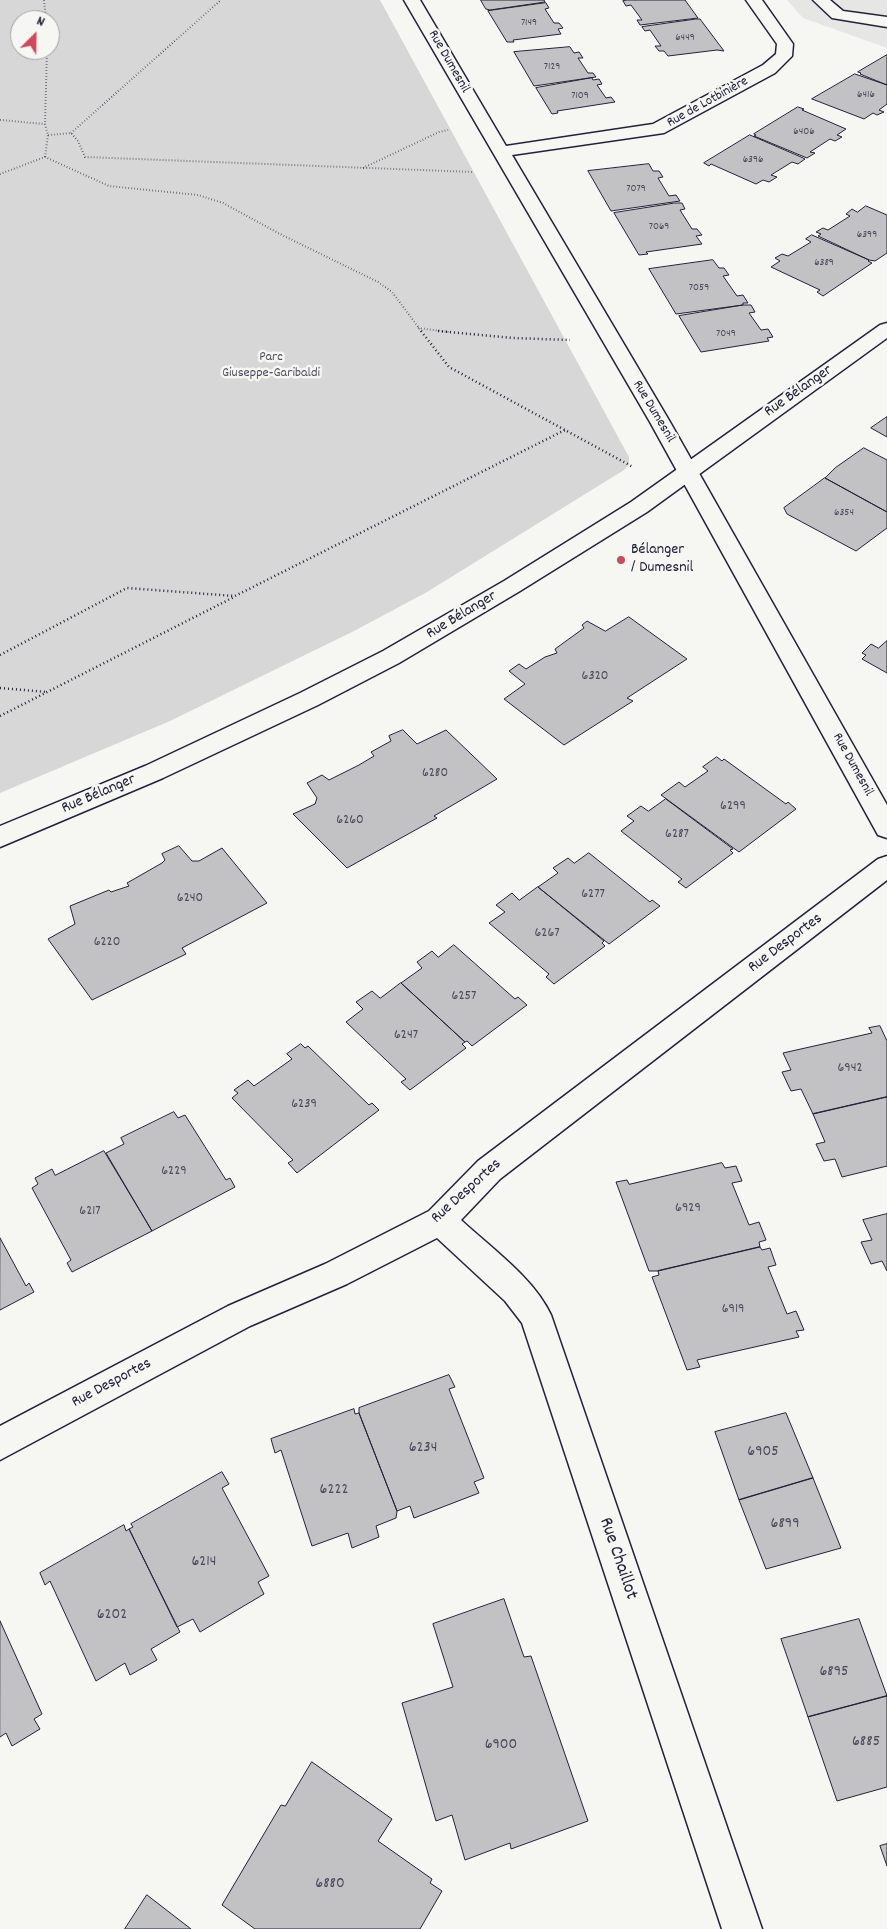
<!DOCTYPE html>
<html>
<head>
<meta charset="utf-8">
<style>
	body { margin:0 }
	#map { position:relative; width:887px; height:1929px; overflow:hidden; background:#f6f6f2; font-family:Dekko,sans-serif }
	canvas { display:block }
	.north { position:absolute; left:10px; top:10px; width:50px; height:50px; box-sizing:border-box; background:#f6f6f2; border:1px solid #a1a1a9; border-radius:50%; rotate:23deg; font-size:14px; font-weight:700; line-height:20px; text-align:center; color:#22223b }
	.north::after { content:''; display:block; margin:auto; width:18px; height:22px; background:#d1495b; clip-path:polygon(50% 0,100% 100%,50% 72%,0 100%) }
</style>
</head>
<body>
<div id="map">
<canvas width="887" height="1929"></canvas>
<div class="north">N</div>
</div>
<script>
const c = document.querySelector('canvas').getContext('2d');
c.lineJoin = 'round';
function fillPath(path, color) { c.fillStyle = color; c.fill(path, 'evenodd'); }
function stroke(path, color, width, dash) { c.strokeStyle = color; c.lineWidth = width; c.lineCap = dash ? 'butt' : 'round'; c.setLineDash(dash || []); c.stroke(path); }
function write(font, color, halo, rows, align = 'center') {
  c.font = font + ' Dekko,sans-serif'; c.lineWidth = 5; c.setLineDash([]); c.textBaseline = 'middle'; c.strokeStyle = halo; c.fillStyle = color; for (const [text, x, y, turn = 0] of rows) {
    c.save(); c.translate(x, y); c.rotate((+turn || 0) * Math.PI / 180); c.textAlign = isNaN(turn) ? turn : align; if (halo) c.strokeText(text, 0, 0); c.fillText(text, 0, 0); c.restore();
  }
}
fillPath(new Path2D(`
	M787 0H887V48L803 18Z`), '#e6e6e4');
fillPath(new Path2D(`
	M0 0H380L629 457V464L624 470 427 592 354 631 170 721 0 793ZM20 20H50V50H20Z`), '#d7d7d7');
const building = new Path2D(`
	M481 0H544L545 2 490 10 486 9Z
	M628 0H685L698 18 640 25 637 20H642L631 5 626 6 623 1Z
	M546 3 549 8 545 9 554 23H559L563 28 558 29 561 34 513 40 514 42H507L488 11Z
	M696 19H700L724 51 717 50 668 56 664 51H659L655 46H661L650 30 645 31 642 27Z
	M570 47 574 53 579 52 583 58H578L588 73H593L596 77 534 86 514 52Z
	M887 55V85L860 74 861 73 858 72Z
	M855 74 887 85V104L879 110 884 112 877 115 873 113 864 119 812 99Z
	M592 78 593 80 599 79 602 84 597 85 606 98 611 97 615 102 557 111 558 113 552 114 536 88Z
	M798 107 804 109 802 110 846 129 837 135 842 137 835 141 830 139 810 152 815 153 807 158 754 136 756 135 754 134Z
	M750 135 801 157 805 159 798 164 792 162 771 175 777 177 769 182 763 180 756 184 711 164 709 166 704 163Z
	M649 164 653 171H659L663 177 658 178 669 196 676 195 680 201 611 211 588 171Z
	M675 203H682L685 209 680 210 692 229H697L702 235 696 236 702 244 646 252 648 254 639 255 614 213Z
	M866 206 887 215V253L875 261 869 260 818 236 821 234 816 232 823 228 828 230 850 216 846 214 852 209 857 212Z
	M812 235 869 260 868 261 872 263 823 296 817 292 820 290 771 267 780 261 775 258 782 254 788 256 811 242 806 239Z
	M713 260 719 268H724L729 275 723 276 737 296 743 295 748 303H743V305L676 314 649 269Z
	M743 305H751L755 312 749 313 761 330 768 329 773 337 767 338 769 341 701 352 679 316Z
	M887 417V437L871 428Z
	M864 448 887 460V512L825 478 835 468Z
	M825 478 887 512V528L856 551 787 514 784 508Z
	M629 617 687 659 627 698 633 701 564 745 504 699 525 684 509 671 519 664 526 669 545 657 557 653 555 649 584 628 582 625 587 621 605 631Z
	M887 641V673L862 659 866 655 862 653 871 644 878 648Z
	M403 730 417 744 446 730 497 779 434 816 437 818 347 868 293 814 315 804 317 798 307 783 322 775 329 780 359 765 374 756 371 752 391 741 389 736Z
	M717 757 722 761 724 759 786 804 788 802 796 809 739 852 661 795 679 782 685 787 708 771 703 767Z
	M666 799 733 849 730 850 733 853 686 888 678 882 682 879 621 831 634 821 627 816 641 806 648 811Z
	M179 846 192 861H199L222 848 267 903 182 948 186 954 92 1000 48 939 75 924 70 906 109 890 111 892 129 886 127 883 162 863 165 860 162 854Z
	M589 853 650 902 652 900 660 906 609 944 538 887 558 873 553 868 568 858 574 863Z
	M538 887 604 941 602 943 605 946 554 984 546 977 549 974 489 923 505 912 496 905 512 893 519 900Z
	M454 945 515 999 518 997 527 1005 472 1046 467 1041 465 1042 401 983 422 968 417 962 432 951 438 957Z
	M401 983 465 1042 462 1044 466 1048 410 1090 401 1082 406 1079 346 1022 363 1009 356 1002 372 991 380 998Z
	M880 1026 887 1041V1097L813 1114 801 1089 791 1091 782 1072 791 1070 783 1053 872 1033 869 1028Z
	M301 1044 305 1048 308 1046 369 1105 372 1103 379 1110 297 1173 288 1163 293 1160 232 1098 238 1093 234 1090 248 1080 254 1086 292 1059 287 1054Z
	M887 1097V1166L842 1177 835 1159 824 1161 816 1144 825 1142 813 1114Z
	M174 1112 178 1118 185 1115 226 1180 230 1178 235 1187 152 1231 106 1153 124 1144 121 1138Z
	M104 1151 152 1231 72 1272 67 1263 71 1260 32 1188 38 1184 35 1178 52 1169 55 1175Z
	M722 1163 725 1168 736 1166 742 1181 732 1183 749 1225 759 1222 766 1240 759 1242 760 1247 658 1271H649L616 1182 627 1180 629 1184Z
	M887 1214V1271L882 1261 871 1264 861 1242 872 1240 863 1220Z
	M0 1238 26 1286 29 1283 34 1292 0 1310Z
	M760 1247 762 1250 770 1248 776 1265 768 1267 787 1314 796 1311 804 1330 796 1331 799 1337 697 1360 700 1367 687 1370 652 1277 659 1275 658 1271Z
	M449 1375 455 1387 449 1389 484 1478 474 1482 479 1493 414 1518 410 1506 397 1511 359 1413V1408Z
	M354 1409 355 1414 359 1413 397 1511 396 1518 376 1526 379 1537 352 1548 348 1533 312 1546 281 1450 275 1453 271 1439Z
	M786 1413 813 1478 739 1500 715 1432Z
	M222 1472 229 1484 222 1488 269 1576 258 1582 264 1594 200 1632 193 1619 177 1627 129 1529 133 1527 131 1524Z
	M813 1478 841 1548 766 1569 739 1500Z
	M124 1525 126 1531 129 1529 180 1632 151 1649 157 1660 130 1675 125 1663 96 1681 50 1581 45 1585 40 1573Z
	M504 1599 524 1657 531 1656 588 1821 511 1849 510 1843 465 1860 452 1815 436 1821 402 1703 453 1687 433 1624Z
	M859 1619 887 1696 808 1717 781 1639Z
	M0 1621 42 1714 34 1719 40 1729 12 1746 6 1733 0 1737Z
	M887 1696V1787L837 1801 808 1717Z
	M312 1762 392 1819 378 1841 432 1879 430 1883 442 1891 420 1929H255L222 1905 281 1805 285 1806Z
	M887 1844V1866L880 1846Z
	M147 1895 191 1929H125Z`);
fillPath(building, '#c2c2c4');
stroke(building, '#22223b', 1);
const service = new Path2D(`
	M813 0H830L843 11 887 17V27L832 18Z`);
const minor = new Path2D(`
	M404 0H420L506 146 653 124 763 65 776 54 777 44 746 0H762L793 44 792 56 775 73 664 133 512 155 670 422 887 805V838L878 835 650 422Z
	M887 856V880L500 1179 461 1220C490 1247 534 1278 551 1315L762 1929H722L522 1323 505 1301 437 1238 347 1284 250 1326 0 1460V1426L228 1306 325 1264 429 1211 478 1161 878 859Z`);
const tertiary = new Path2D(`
	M887 323V338L647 512 520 591 399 663 318 705 163 778 0 847V826L145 766 300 693 383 651 504 581 631 502 880 325Z`);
stroke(service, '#22223b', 3);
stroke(minor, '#22223b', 3);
stroke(tertiary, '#22223b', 3);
stroke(new Path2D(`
	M44 0 46 20
	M0 120 45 124
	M71 133 221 0
	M48 135 71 133 78 141 85 157 473 172
	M45 157 48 135 45 124 47 50
	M363 168 439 132 448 130
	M0 174 45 157 109 186 198 195 223 203 280 234 378 282 392 292 422 332
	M418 328 449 332`), '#22223b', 2, [0.5, 2.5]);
stroke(new Path2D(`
	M421 331 449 367 633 467
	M438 331 513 338 570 340
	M0 655 127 588 235 596 565 430
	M0 688 47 692
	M0 716 234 597`), '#22223b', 2.5, [1, 3]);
fillPath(service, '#f6f6f2');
fillPath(minor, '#f6f6f2');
fillPath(tertiary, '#f6f6f2');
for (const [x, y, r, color] of [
	[621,560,5,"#d1495b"]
]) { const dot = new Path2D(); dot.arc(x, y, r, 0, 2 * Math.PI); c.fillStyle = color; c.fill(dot); stroke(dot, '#f6f6f2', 2); }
write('11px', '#4a4a5d', null, [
	["7149",529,23],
	["6449",685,38],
	["7129",552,67],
	["6416",866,95],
	["7109",580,96],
	["6406",804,132],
	["6396",753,160],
	["7079",636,189],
	["7069",659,227],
	["6399",867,235],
	["6389",824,263],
	["7059",699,288],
	["7049",726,334],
	["6354",844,513]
]);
write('14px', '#22223b', '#f6f6f2', [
	["Rue Dumesnil",448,62,60],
	["Rue de Lotbinière",708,103,-29],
	["Rue Dumesnil",653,412,59],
	["Rue Dumesnil",852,765,61]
]);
write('14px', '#4f4f62', '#f6f6f2', [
	["Parc",271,358],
	["Giuseppe-Garibaldi",271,374]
]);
write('14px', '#4a4a5d', null, [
	["6320",595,677],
	["6280",435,774],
	["6299",733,807],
	["6260",350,821],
	["6287",677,835],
	["6277",593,895],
	["6240",190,899],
	["6267",547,934],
	["6220",107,943],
	["6257",464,997],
	["6247",406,1036],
	["6942",850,1069],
	["6239",304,1105],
	["6229",174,1172],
	["6929",688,1209],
	["6217",90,1212],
	["6919",733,1310]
]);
write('16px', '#22223b', '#f6f6f2', [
	["Rue Bélanger",799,392,-35],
	["Rue Bélanger",462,616,-31],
	["Rue Bélanger",99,795,-23],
	["Rue Desportes",786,944,-37],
	["Rue Desportes",467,1192,-42],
	["Rue Desportes",112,1384,-28]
]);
write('16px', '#22223b', '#f6f6f2', [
	["Bélanger",631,551],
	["/ Dumesnil",631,569]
], 'left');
write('16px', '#4a4a5d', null, [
	["6234",423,1449],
	["6905",763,1453],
	["6222",334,1491],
	["6899",785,1525],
	["6214",204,1563],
	["6202",112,1616],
	["6895",834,1673],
	["6885",866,1743],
	["6900",501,1746],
	["6880",330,1885]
]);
write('19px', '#22223b', '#f6f6f2', [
	["Rue Chaillot",617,1559,71]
]);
</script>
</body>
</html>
